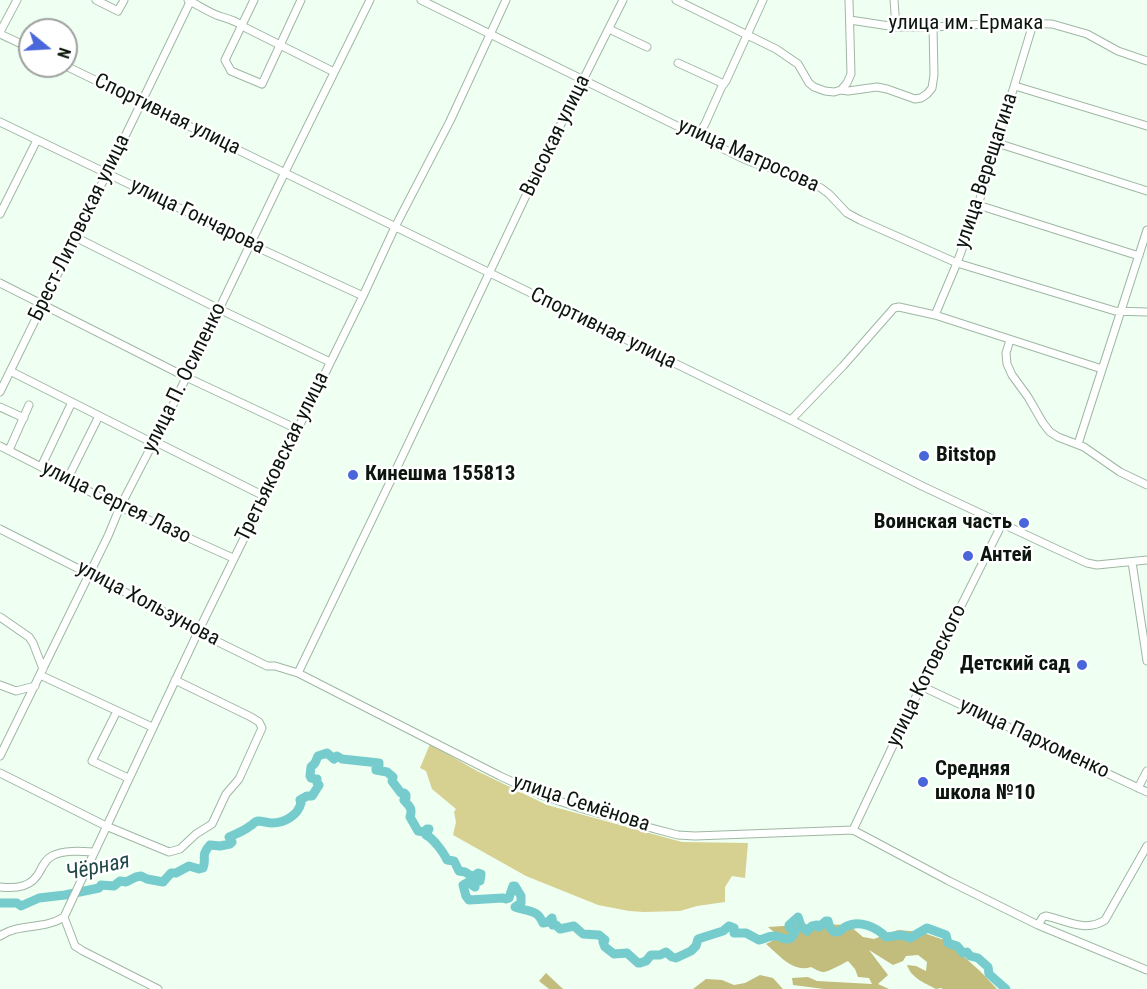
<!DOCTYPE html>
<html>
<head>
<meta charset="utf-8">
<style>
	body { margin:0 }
	#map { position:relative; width:1147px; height:989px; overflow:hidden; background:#effff2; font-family:"Roboto Condensed",sans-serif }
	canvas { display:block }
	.north { position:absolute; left:18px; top:18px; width:60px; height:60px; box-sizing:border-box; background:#fff; border:2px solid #9ea19f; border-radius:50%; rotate:108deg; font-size:16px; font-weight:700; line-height:24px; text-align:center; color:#0c150e }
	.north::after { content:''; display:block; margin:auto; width:21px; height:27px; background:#4966da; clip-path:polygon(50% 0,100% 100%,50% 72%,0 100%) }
</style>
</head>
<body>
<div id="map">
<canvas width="1147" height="989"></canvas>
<div class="north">N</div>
</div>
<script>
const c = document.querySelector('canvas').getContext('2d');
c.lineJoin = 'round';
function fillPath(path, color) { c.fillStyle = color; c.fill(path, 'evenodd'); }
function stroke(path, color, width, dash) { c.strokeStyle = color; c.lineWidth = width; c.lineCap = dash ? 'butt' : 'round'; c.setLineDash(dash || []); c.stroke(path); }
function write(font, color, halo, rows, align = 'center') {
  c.font = font + ' "Roboto Condensed",sans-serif'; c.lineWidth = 5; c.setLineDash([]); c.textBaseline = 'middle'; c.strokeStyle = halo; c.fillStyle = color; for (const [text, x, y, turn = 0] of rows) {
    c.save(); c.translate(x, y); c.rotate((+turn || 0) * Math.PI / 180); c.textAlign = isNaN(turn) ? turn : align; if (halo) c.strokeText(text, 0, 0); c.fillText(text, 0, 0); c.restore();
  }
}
fillPath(new Path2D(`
	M430 744 477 771 547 805 682 842 748 843 745 878 732 876 725 887V902L697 906 680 911 644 912 629 911 598 905 526 876 453 835 456 822 454 812 456 809 432 789 426 771 420 768Z`), '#d6d091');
fillPath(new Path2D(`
	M813 924 849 925 863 937 874 939 898 930 921 932 947 941 962 955 980 971 997 989H943L941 988 936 989C925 983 911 978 907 965L916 966 926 971 927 962 918 955 906 956 903 961 893 965 869 950 888 975 878 984 889 989H824L793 985 792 978 808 977 817 981 872 984 869 978 858 977 855 969 848 961C842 964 827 973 822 972 818 971 815 969 811 967 793 973 779 955 766 944L780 937 768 927Z
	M546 973 563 989H549L539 981Z
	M760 975 773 978 783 989H693L706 979 722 980 734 985 745 983Z`), '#c2bc7d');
stroke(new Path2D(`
	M0 903H17L21 906 39 898 65 895 99 888 101 885 114 886 120 881 126 882 136 877 141 876 147 879 163 882 171 873H176L189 866 199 869 203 868C207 858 200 856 210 845L220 846 230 844 232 842 229 837C236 834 244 831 250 826 254 824 253 822 258 821 262 821 268 823 272 823 285 823 298 815 301 803L300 800 307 796H312L319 785 317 783V779L311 778 310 776 311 767 315 763 318 756 327 753 334 759 337 756 342 759 379 763V765L376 768V770L387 772 393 777 392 781 401 793H404L406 795V798L404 800C409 806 413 808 410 817L418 831 424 832 427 829H429L426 835C433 838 444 853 447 860L454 861 459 871 465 872 473 877 478 873 481 874 480 881 474 880 475 887 468 882 463 885 466 896 469 900 503 898 506 899 509 898 513 886H515L521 896V903L515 907C529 912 537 909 543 923L548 922 552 918 553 925H556L560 929 574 926 583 934 599 935 605 940 603 942 605 947 614 954 627 953 638 963H640L646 961 651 955H660L666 952 672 957 676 958 691 951 696 946 698 939 723 931 729 926 734 928V933H746L759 940C764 939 769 936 774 936 783 936 789 945 795 932L789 927V925L798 917 801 926 807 931 812 926 817 925 819 927 826 921H828C829 926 831 932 837 932 840 932 843 928 845 927 859 919 876 927 886 937L902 935 910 938 927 928 946 935 948 943 957 946 963 953 967 952 970 956 978 958 988 967 989 974 1006 989`), '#76cbcd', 9);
const minor = new Path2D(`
	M96 0 118 11 124 0
	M188 0C198 5 208 12 219 16 229 19 237 21 246 28L334 72
	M254 0 225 60 231 71 262 84 301 0
	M421 0 744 159 757 164 785 172 821 188 829 194 847 213 860 220 957 263 1115 311 1147 312
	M676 0 776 49 798 64 809 83 814 87 825 91 834 92 841 90 848 91 877 87 887 89 915 99 921 98 927 94 932 88 934 75 933 27
	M894 0 896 27
	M850 20 896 27H933L1004 23 1052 24 1087 34 1118 51 1147 61
	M609 29 647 47
	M0 32 17 0
	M0 34 30 48
	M678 63 724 84
	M66 66 791 420 922 486 1052 547 1087 563 1097 565 1147 560
	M1015 86 1147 126
	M841 90 847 83 851 74 849 0
	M0 122 252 243 261 249 363 296
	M698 135 705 124 722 86 726 81 763 0
	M997 143 1147 191
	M978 205 1139 256
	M0 214 37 140
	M75 237 219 309 330 362
	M0 283 186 377 297 429
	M935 315 957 263 978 205 1033 24
	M1010 340 1006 353 1007 364 1012 375 1028 397 1043 423 1050 432 1058 437 1084 447 1120 472 1147 485
	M10 371 149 441 160 444 264 496
	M0 392C64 261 128 131 191 0
	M0 407 24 418
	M791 420 843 366 894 308 899 307 935 315 1102 369
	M1078 444 1147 230
	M0 446 120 507 233 558
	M9 450 29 405
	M41 467 72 402
	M67 480 99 416
	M0 529 182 621 198 632 267 666H275L298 673 500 776 541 795 583 809 655 829 678 835 695 836 853 830 949 881 1038 925 1147 970
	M1132 562 1147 661
	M0 617 29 637 33 643 43 669
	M298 673 392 478 540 166 623 0
	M40 675 152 727
	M0 685 16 691 35 686
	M921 686 1147 792
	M117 711 92 761 128 778
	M0 756 108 536 120 507 151 447 157 438 285 172 370 0
	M0 773 106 826 169 852 180 849 196 834 212 824 226 794 239 779 262 728 259 722 251 717 175 680
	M1138 788 1147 771
	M853 830 921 686 1002 524
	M0 887C17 889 32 887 40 871 43 865 46 859 52 856 64 850 80 851 93 852
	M64 917 198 632 363 296 395 227 450 121 506 0
	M64 917 75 946 83 951 158 989
	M1038 925 1043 917 1046 916C1066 920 1085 933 1105 920L1147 846
	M0 936C18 923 44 930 64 917`);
stroke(minor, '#9fb7a4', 9);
stroke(minor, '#fff', 7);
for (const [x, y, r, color] of [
	[924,456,6,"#4966da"],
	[353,475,6,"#4966da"],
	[1024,523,6,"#4966da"],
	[968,556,6,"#4966da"],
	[1082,665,6,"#4966da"],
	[923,782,6,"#4966da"]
]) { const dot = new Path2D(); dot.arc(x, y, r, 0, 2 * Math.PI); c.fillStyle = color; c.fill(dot); stroke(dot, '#fff', 2); }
write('21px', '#0c150e', '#fff', [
	["улица им. Ермака",966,24],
	["Спортивная улица",167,115,26],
	["Высокая улица",556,136,-64],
	["улица Матросова",748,156,24],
	["улица Верещагина",987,171,-72],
	["улица Гончарова",197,217,26],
	["Брест-Литовская улица",80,228,-64],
	["Спортивная улица",603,329,26],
	["улица П. Осипенко",185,378,-64],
	["Третьяковская улица",283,457,-64],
	["улица Сергея Лазо",116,503,26],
	["улица Хользунова",148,604,28],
	["улица Котовского",927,676,-64],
	["улица Пархоменко",1034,739,25],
	["улица Семёнова",581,804,18]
]);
write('bold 21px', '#0c150e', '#fff', [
	["Bitstop",936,456],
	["Кинешма 155813",365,475],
	["Воинская часть",1012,523,"right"],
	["Антей",980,556],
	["Детский сад",1070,665,"right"],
	["Средняя",935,770],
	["школа №10",935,794]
], 'left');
write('italic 22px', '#204849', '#fff', [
	["Чёрная",98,868,-12]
]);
</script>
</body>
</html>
